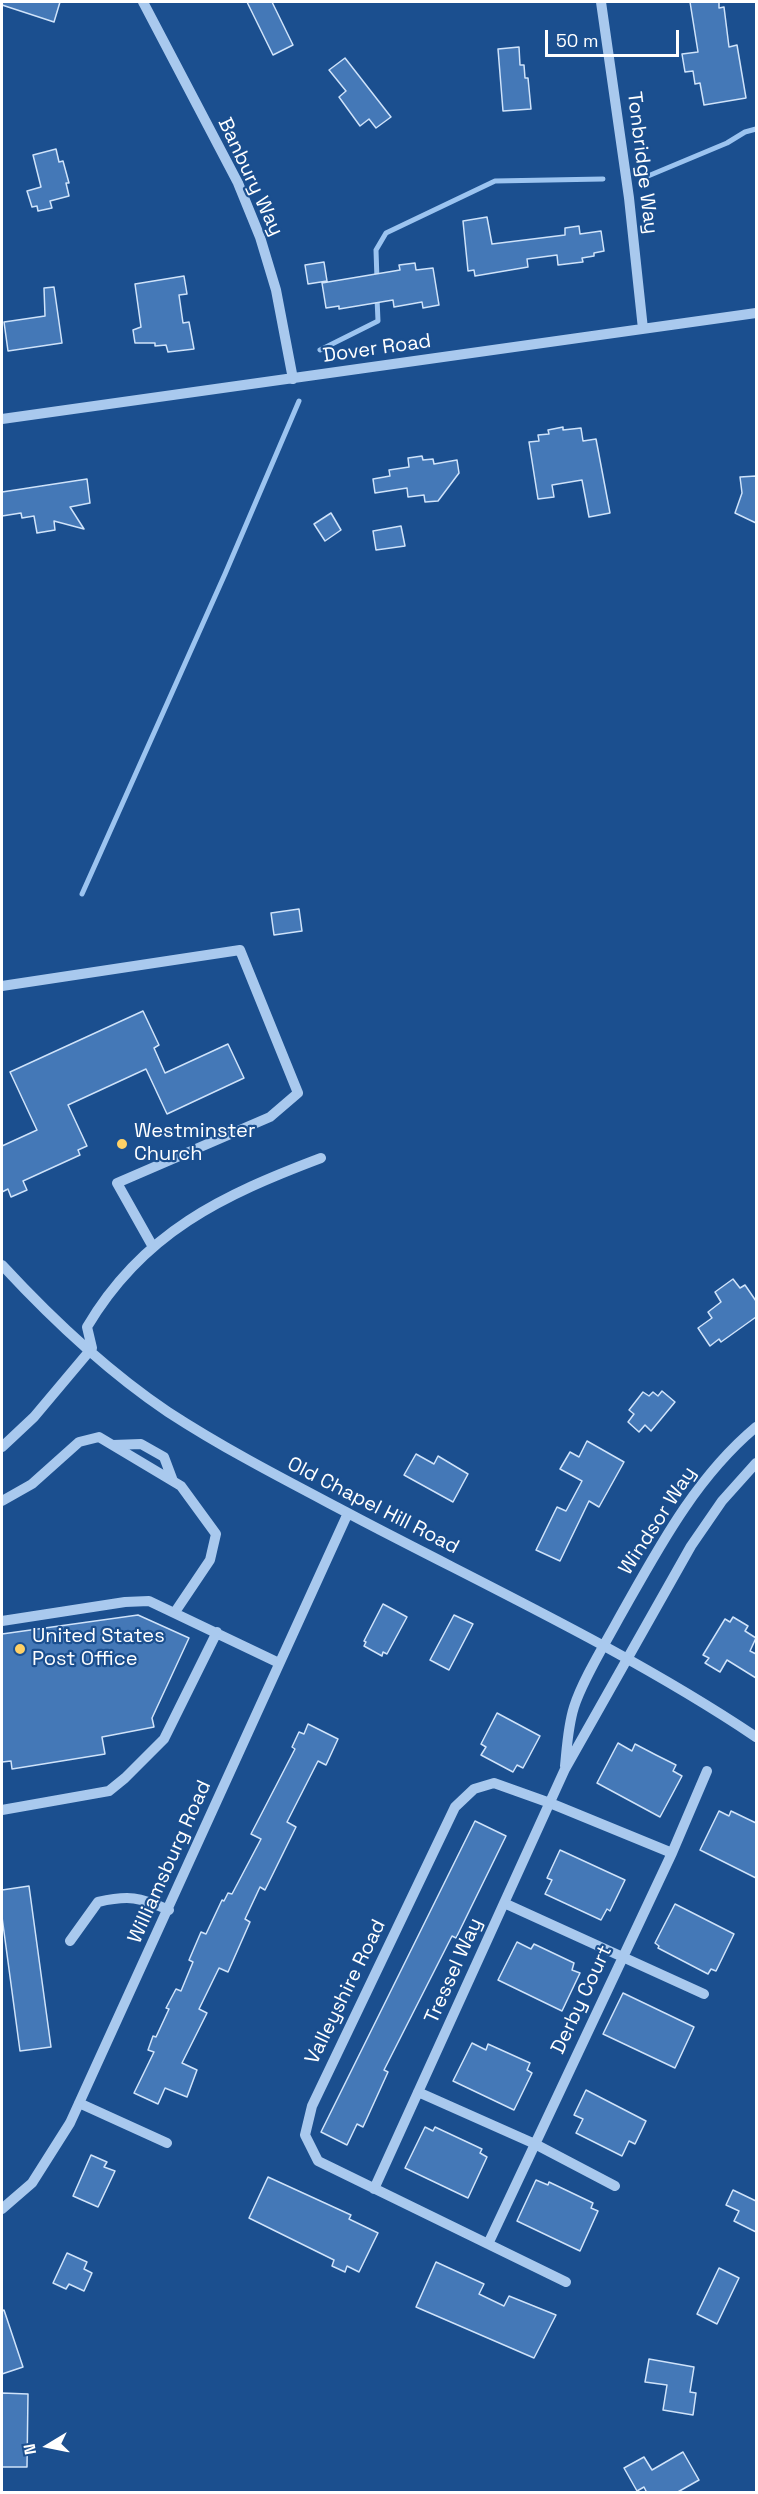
<!DOCTYPE html>
<html>
<head>
<meta charset="utf-8">
<style>
	body { margin:0 }
	#map { position:relative; width:758px; height:2494px; overflow:hidden; background:#1b4f8f; font-family:"Space Grotesk",sans-serif }
	canvas { display:block }
	.frame { position:absolute; inset:0; border:3px solid #fff; pointer-events:none }
	.north { position:absolute; left:18px; top:2416px; width:60px; height:60px; -webkit-text-stroke:4px #1b4f8f; paint-order:stroke; rotate:260deg; font-size:16px; font-weight:700; line-height:24px; text-align:center; color:#fff }
	.north::after { content:''; display:block; margin:auto; width:21px; height:27px; background:#fff; clip-path:polygon(50% 0,100% 100%,50% 72%,0 100%) }
	.scale { position:absolute; left:545px; top:30px; width:134px; height:27px; box-sizing:border-box; border:3px solid #fff; border-top:0; padding-left:8px; font-size:18px; line-height:21px; white-space:nowrap; color:#fff; -webkit-text-stroke:4px #1b4f8f; paint-order:stroke }
</style>
</head>
<body>
<div id="map">
<canvas width="758" height="2494"></canvas>
<div class="frame"></div>
<div class="north">N</div>
<div class="scale">50 m</div>
</div>
<script>
const c = document.querySelector('canvas').getContext('2d');
c.lineJoin = 'round';
function stroke(path, color, width, dash) { c.strokeStyle = color; c.lineWidth = width; c.lineCap = dash ? 'butt' : 'round'; c.setLineDash(dash || []); c.stroke(path); }
function fillPath(path, color) { c.fillStyle = color; c.fill(path, 'evenodd'); }
function write(font, color, halo, rows, align = 'center') {
  c.font = font + ' "Space Grotesk",sans-serif'; c.lineWidth = 4.5; c.setLineDash([]); c.textBaseline = 'middle'; c.strokeStyle = halo; c.fillStyle = color; for (const [text, x, y, turn = 0] of rows) {
    c.save(); c.translate(x, y); c.rotate((+turn || 0) * Math.PI / 180); c.textAlign = isNaN(turn) ? turn : align; if (halo) c.strokeText(text, 0, 0); c.fillText(text, 0, 0); c.restore();
  }
}
stroke(new Path2D(`
	M648 176 727 143 745 132 756 129
	M377 280 376 250 386 233 495 181 603 179
	M320 350 378 321 377 298
	M82 894 225 574 299 401`), '#9cc4f0', 5);
const building = new Path2D(`
	M2 2H60L54 22 2 5Z
	M247 2H272L293 45 273 55Z
	M690 2H719V8L724 7 729 47 737 45 746 98 704 105 700 83 695 84 693 71 685 72 682 54 698 52Z
	M519 47 520 65H524L525 78H528L531 109 503 111 498 49Z
	M345 58 391 117 376 128 369 119 360 126 339 97 346 91 329 70Z
	M56 149 59 162 63 161 69 183H66L69 196 50 201 52 208 38 211 37 206 32 207 27 191 41 187 33 155Z
	M487 217 492 244 565 235V228L579 226 580 234 601 231 604 251 594 253V256L582 258 583 262 558 265 557 255 527 259 528 267 475 276 474 270 468 271 463 221Z
	M324 262 327 281 308 284 305 265Z
	M415 263 416 270 433 268 439 305 423 308 422 302 394 307 393 300 339 309V306L326 308 322 283 400 270 399 265Z
	M184 276 187 294 179 295 183 323 189 322 194 349 168 352 166 345 155 346V343H135L133 330 141 327 135 284Z
	M54 287 62 343 8 351 4 322 45 316 44 288Z
	M563 427V430L581 428 583 441 596 439 610 513 589 517 582 480 552 485 554 497 538 499 529 442 539 441 538 435 549 434 548 430Z
	M422 456 423 460 433 459 434 464 457 460 459 473 438 501 425 502 424 495 408 497 407 488 375 493 373 479 390 476 389 470 409 467 408 458Z
	M756 476V523L735 513 742 493 740 477Z
	M87 479 90 503 70 507 84 529 54 521 55 530 37 533 34 516 22 518 21 513 2 516V492Z
	M331 513 341 530 325 541 314 524Z
	M401 526 405 546 376 550 373 531Z
	M299 909 302 931 274 935 271 913Z
	M143 1011 159 1045 154 1048 165 1073 228 1044 244 1078 167 1114 146 1069 68 1105 87 1146 78 1150 80 1155 23 1181 27 1190 11 1197 8 1189 2 1192V1146L37 1130 10 1072Z
	M733 1279 740 1288 745 1285 756 1301V1317L721 1342 719 1339 710 1346 698 1328 712 1318 708 1312 721 1302 715 1292Z
	M662 1391 675 1402 651 1431 645 1425 639 1432 628 1422 634 1414 629 1410 643 1392 649 1396 653 1392 658 1396Z
	M587 1441 624 1462 599 1507 589 1501 560 1561 536 1550 557 1507 566 1511 582 1481 560 1469 570 1452 579 1457Z
	M416 1454 434 1464 438 1456 468 1474 453 1502 404 1475Z
	M383 1604 407 1617 387 1654 383 1652 382 1656 364 1646 366 1642 364 1641Z
	M138 1615 189 1638 152 1718 154 1727 102 1737 105 1754 12 1769 11 1761 2 1762V1634Z
	M454 1615 473 1624 449 1670 430 1660Z
	M733 1617 748 1626 745 1631 756 1638 750 1651 756 1654V1678L727 1660 720 1672 705 1663 709 1658 703 1655 725 1619 730 1622Z
	M497 1713 540 1736 523 1768 517 1765 513 1772 481 1755 486 1747 481 1744Z
	M308 1724 338 1739 326 1765 318 1761 287 1822 296 1827 265 1890 260 1887 245 1919 250 1922 228 1972 219 1968 199 2009 207 2013 182 2063 197 2070 187 2097 165 2088 158 2104 134 2093 154 2052 148 2050 153 2036 156 2037 169 2009 166 2008 176 1989 181 1991 193 1962 189 1960 201 1932 206 1934 222 1900 224 1901 228 1893 232 1894 261 1839 251 1834 295 1749 292 1747 299 1732 304 1734Z
	M618 1743 632 1751 635 1744 656 1755 676 1765 673 1771 682 1776 660 1817 597 1783Z
	M719 1811 729 1816 731 1811 756 1823V1878L700 1850Z
	M475 1821 506 1836 456 1938 452 1936 384 2070 388 2072 363 2127 357 2124 347 2145 321 2132Z
	M560 1850 625 1880 610 1911 607 1909 601 1920 545 1894 552 1880 547 1878Z
	M29 1886 51 2047 20 2051 2 1917V1890Z
	M675 1904 734 1934 716 1971 711 1969 708 1974 658 1948 659 1946 655 1943Z
	M517 1942 531 1949 534 1944 574 1963 572 1970 580 1973 562 2011 498 1980Z
	M623 1993 694 2027 675 2068 603 2034Z
	M472 2043 486 2050 488 2044 530 2063 527 2070 532 2073 514 2110 453 2081Z
	M586 2090 646 2121 635 2144 629 2141 622 2156 576 2133 583 2119 574 2115Z
	M425 2127 433 2131 435 2127 482 2149 480 2153 487 2157 468 2198 405 2168Z
	M91 2155 107 2162 104 2167 115 2171 98 2207 73 2196Z
	M268 2177 351 2215 349 2219 378 2233 359 2272 347 2266 345 2272 332 2266 334 2260 249 2218Z
	M536 2180 548 2185 549 2182 593 2203 591 2208 598 2211 580 2251 517 2221Z
	M733 2190 756 2201V2232L734 2221 739 2211 726 2205Z
	M67 2253 87 2262 84 2269 92 2273 84 2291 69 2284 66 2289 53 2283Z
	M436 2262 484 2284 479 2294 504 2306 509 2296 556 2315 534 2358 416 2307Z
	M719 2268 739 2278 717 2324 697 2314Z
	M4 2310 23 2367 2 2374V2311Z
	M649 2359 694 2367 690 2392 696 2393 693 2415 663 2410 667 2385 645 2382Z
	M2 2393 28 2394 27 2467H2Z
	M683 2452 699 2480 676 2493H647L644 2487 637 2491 624 2468 644 2457 652 2470Z`);
fillPath(building, '#4478b7');
stroke(building, '#cfe3fa', 1.5);
stroke(new Path2D(`
	M143 2 238 183 260 237 276 290 293 379
	M601 2 629 198 643 329
	M2 419 756 313
	M2 986 240 950 298 1093 270 1117 117 1183 153 1247
	M2 1265C52 1319 107 1371 168 1412 231 1453 297 1486 363 1521 495 1590 632 1654 756 1737
	M113 1445 141 1444 164 1457 173 1481
	M2 1447 34 1417 92 1348 87 1327C143 1232 223 1195 321 1158
	M2 1501 32 1484 79 1442 99 1437 181 1486 216 1534 210 1560 175 1612
	M2 1621 125 1602 149 1601 279 1663
	M565 1766C567 1746 568 1726 574 1707 583 1679 605 1644 619 1618 658 1549 695 1478 756 1427
	M2 1810 109 1791 125 1778 164 1739 217 1632
	M504 1903 704 1994
	M70 1941 98 1902C129 1895 139 1897 169 1910
	M418 2092 535 2144 615 2186
	M79 2103 167 2143
	M374 2189 565 1769 691 1546 722 1501 756 1463
	M2 2209 32 2183 70 2123 348 1513
	M488 2244 672 1853 707 1771
	M566 2282 318 2161 305 2135 312 2106 455 1807 474 1789 494 1783 550 1803 672 1853`), '#a9c9ee', 10);
for (const [x, y, r, color] of [
	[122,1144,6,"#ffd166"],
	[20,1649,6,"#ffd166"]
]) { const dot = new Path2D(); dot.arc(x, y, r, 0, 2 * Math.PI); c.fillStyle = color; c.fill(dot); stroke(dot, '#1b4f8f', 2); }
write('20px', '#fff', '#1b4f8f', [
	["Tonbridge Way",642,163,83],
	["Banbury Way",250,177,65],
	["Dover Road",377,349,-8],
	["Old Chapel Hill Road",373,1506,27],
	["Windsor Way",658,1521,-57],
	["Williamsburg Road",170,1862,-66],
	["Tressel Way",454,1971,-66],
	["Valleyshire Road",346,1992,-64],
	["Derby Court",582,2000,-65]
]);
write('20px', '#fff', '#1b4f8f', [
	["Westminster",134,1132],
	["Church",134,1155],
	["United States",32,1637],
	["Post Office",32,1660]
], 'left');
</script>
</body>
</html>
